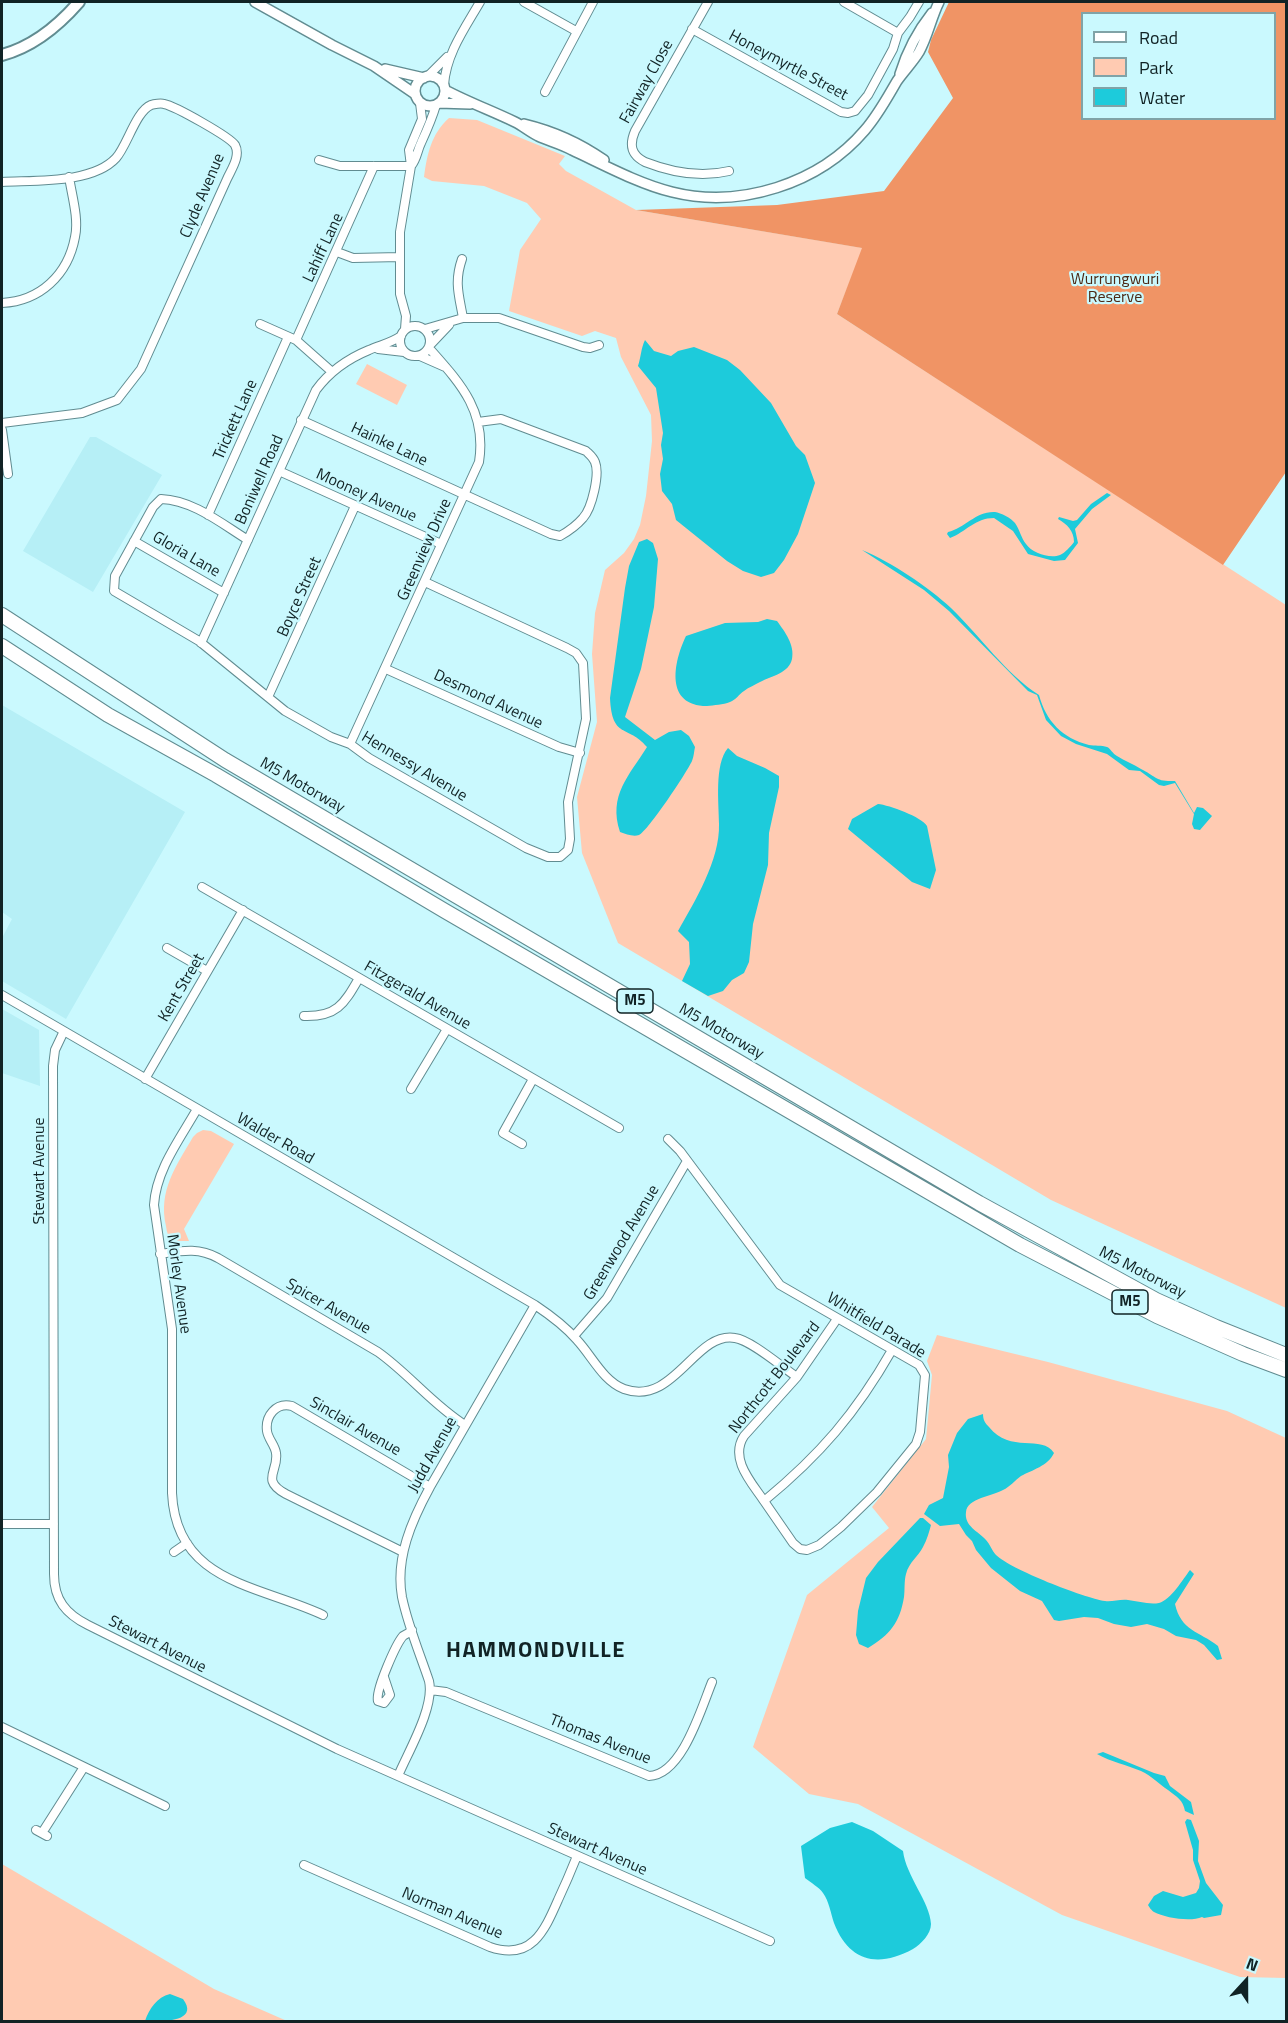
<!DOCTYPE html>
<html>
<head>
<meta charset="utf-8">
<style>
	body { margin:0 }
	#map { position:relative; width:1288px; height:2023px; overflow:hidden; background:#caf9fe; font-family:"Titillium Web",sans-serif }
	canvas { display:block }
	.frame { position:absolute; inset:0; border:3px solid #112325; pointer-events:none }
	.legend { position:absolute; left:1081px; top:12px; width:195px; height:108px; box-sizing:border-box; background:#caf9fe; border:2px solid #80a3a7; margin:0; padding:8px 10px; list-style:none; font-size:18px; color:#112325 }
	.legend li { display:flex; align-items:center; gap:12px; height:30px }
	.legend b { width:30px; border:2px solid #80a3a7 }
	.north { position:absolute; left:1216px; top:1951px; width:60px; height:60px; -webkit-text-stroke:4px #caf9fe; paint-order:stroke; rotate:21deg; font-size:16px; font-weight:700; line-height:24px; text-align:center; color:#112325 }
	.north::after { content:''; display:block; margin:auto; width:21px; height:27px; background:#112325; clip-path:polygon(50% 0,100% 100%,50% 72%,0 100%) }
</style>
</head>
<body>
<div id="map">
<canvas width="1288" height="2023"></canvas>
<div class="frame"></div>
<ul class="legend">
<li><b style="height:8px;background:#fff"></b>Road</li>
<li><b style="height:16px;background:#ffcbb2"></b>Park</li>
<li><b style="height:16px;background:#1dcbdb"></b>Water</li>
</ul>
<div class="north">N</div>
</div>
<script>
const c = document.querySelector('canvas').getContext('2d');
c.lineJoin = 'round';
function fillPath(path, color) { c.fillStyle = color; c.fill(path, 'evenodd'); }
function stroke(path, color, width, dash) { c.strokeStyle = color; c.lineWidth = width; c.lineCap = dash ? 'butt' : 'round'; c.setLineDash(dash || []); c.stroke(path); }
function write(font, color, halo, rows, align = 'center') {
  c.font = font + ' "Titillium Web",sans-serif'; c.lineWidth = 4.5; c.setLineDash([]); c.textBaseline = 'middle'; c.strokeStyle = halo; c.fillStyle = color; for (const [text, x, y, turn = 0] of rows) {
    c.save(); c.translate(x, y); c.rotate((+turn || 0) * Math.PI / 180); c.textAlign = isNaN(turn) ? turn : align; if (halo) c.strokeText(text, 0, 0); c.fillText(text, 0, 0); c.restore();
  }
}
fillPath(new Path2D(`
	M90 437H96L162 475 93 592 23 551Z
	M2 705 185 812 66 1019 2 981V938L12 919 2 912Z
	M2 1009 39 1030 40 1086 2 1073Z`), '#b6eff6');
fillPath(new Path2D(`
	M449 118 477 120 565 156 559 164 566 171 636 210 863 248 837 314 1286 605V1308L1051 1200 618 943 582 853 577 797 597 722 592 654 595 613 605 570 624 553 634 539 640 525 646 496 652 441 651 415 621 357 616 338 595 331 582 336 509 311 520 250 541 219 527 203 484 186 432 181 424 177C427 155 431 134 449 118Z
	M367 364 407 385 397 405 356 384Z
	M203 1130 211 1131 234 1144 184 1229 189 1241H175C168 1238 167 1233 166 1226 158 1191 176 1166 193 1137L197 1133Z
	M937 1335 1048 1362 1227 1411 1286 1438V1978L1240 1977 1062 1915 858 1804 809 1794 753 1747 807 1595 889 1528 872 1507 926 1439 932 1375 927 1361Z
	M2 1864 214 1989 287 2021 2 2022Z`), '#ffcbb2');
fillPath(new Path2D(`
	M949 2H1286V472L1223 565 837 314 862 248 636 210 777 205 884 191 953 98 928 52 931 40ZM1082 14H1274V118H1082Z`), '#f09465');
fillPath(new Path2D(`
	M645 340 654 351 671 356 678 351 694 347 727 360 740 370 771 403 796 446 805 455 815 483 798 534 784 560 774 573 761 577 743 571 727 561 676 520 672 504 662 491 660 474 663 459 661 445 663 433 656 388 638 366C641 357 641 348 645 340Z
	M1107 493 1111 495 1092 509 1075 529 1078 543 1065 560 1054 561 1028 554 1013 531 994 518C975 518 966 532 950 538L947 534 948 532C965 528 976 511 995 512 1001 513 1011 518 1015 523 1020 530 1021 538 1026 544 1032 553 1050 559 1060 555 1065 553 1071 546 1074 542 1074 531 1067 524 1058 519L1059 517 1073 521 1077 520 1091 504Z
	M647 539 653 543 658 559 654 607 641 669 625 717 655 740 669 732 681 730 689 736 695 747C694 751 694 756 692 761 687 772 648 831 639 835 633 837 626 834 620 832 608 795 629 776 647 747 628 724 612 740 610 698L625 588 629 566 639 542Z
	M862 550C893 563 927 586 951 608 981 637 1005 673 1039 695 1046 721 1062 738 1089 745 1094 746 1102 745 1107 747 1110 748 1113 754 1117 756 1125 761 1133 764 1141 769 1156 776 1155 782 1175 781L1194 813 1197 807 1203 808 1212 816 1200 830 1194 829 1192 824 1194 814 1175 783 1164 786 1159 785 1140 771 1129 770 1107 754 1076 744 1061 736 1046 720 1037 695 1028 691 949 611 924 590Z
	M767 619 777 621C785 632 795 645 792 659 789 673 772 676 760 682 755 685 749 687 744 691 739 694 736 700 730 702 723 705 714 705 707 706 665 706 673 663 686 636L725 623 758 622Z
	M728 748 737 756 765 768 779 776V787L769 833 768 865 753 924 749 962 744 973 732 980 723 991 708 996 682 981 690 964 689 942 678 931C695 901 720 860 719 824 719 804 714 764 728 748Z
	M878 804C889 805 922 817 927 826L936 870 930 889 912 882 848 829 852 819Z
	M983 1414C983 1420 985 1423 989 1427 1010 1454 1042 1434 1054 1453 1048 1466 1032 1470 1021 1476 1015 1480 1010 1487 1003 1490 993 1496 967 1498 966 1512 964 1526 978 1531 986 1540 990 1544 992 1551 996 1555 1010 1569 1084 1598 1105 1601 1112 1602 1120 1599 1128 1600 1138 1601 1149 1605 1159 1603 1171 1600 1183 1579 1190 1570L1194 1574 1175 1604C1181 1631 1199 1631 1218 1646L1222 1659 1217 1660 1204 1645 1196 1640 1176 1636 1164 1629 1147 1624 1131 1627 1114 1624 1098 1618 1084 1617 1059 1621 1054 1620 1042 1601 1020 1591 991 1568 976 1550 972 1541 966 1535 959 1524 940 1526 924 1514 929 1505 943 1498 949 1467 948 1455 957 1433 968 1419Z
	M920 1518H923L931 1525C929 1532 927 1540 923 1547 918 1557 909 1562 906 1574 904 1581 905 1590 904 1597 900 1622 890 1635 868 1648L859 1644 856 1635 858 1611 866 1578 878 1562Z
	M1103 1752 1154 1773 1165 1776 1170 1786 1191 1802 1194 1815 1185 1811C1183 1800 1177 1797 1168 1790 1159 1784 1152 1776 1141 1771 1127 1765 1111 1762 1097 1754Z
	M1187 1819 1191 1820 1199 1841 1198 1861 1206 1883 1223 1905 1221 1915 1204 1918 1202 1917C1191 1922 1165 1918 1154 1912 1152 1911 1149 1907 1148 1905L1154 1896 1163 1891 1183 1897 1196 1893 1199 1888 1200 1881 1193 1860V1850L1185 1822Z
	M852 1822 873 1831 903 1851C906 1876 930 1902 931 1924 931 1934 921 1944 913 1949 878 1968 849 1962 834 1923 831 1914 829 1901 823 1893 819 1887 811 1883 805 1878L801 1846 830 1828Z
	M170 1994 183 1999C201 2023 157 2022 145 2021 149 2009 157 1997 170 1994Z`), '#1dcbdb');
const minor = new Path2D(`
	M524 2 576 31
	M708 2 635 131C629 145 631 155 645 162 673 173 700 178 729 171
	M844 2 898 33
	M692 29 841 112 848 113 855 111 868 95 893 49 898 33 910 17 919 2
	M428 76 447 57
	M444 85C446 54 465 28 480 2
	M545 92 593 2
	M319 160 340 166H411
	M411 166C417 159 417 151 421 143 427 130 432 119 436 105
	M2 182C34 180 92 184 116 158 127 146 136 111 151 105 154 104 161 103 164 104 175 106 230 137 235 145 241 156 231 170 227 179L141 369 117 400 82 413 2 423
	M337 252 353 258 400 257
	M462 259C454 282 459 295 463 318
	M2 303C40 301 68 275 75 237 79 219 72 196 69 177
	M260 324 296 340 331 371
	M400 341a15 15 0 1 1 30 0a15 15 0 1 1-30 0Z
	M405 329 406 316 400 294V232L411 166 409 150 422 119 420 103
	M425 329 463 318H499L583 347 590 348 599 345
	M296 340 374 166
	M431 344 449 325
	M378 349 404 352
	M420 356 445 367
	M301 420 551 534 560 536C569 531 577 525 583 518 592 508 600 474 595 462 593 457 589 454 586 451L501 419 478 422
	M2 430 8 474
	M279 471 441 544
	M208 515 288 337
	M248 540C222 524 193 500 161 499L153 507 115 576 114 591 199 641 285 711 331 737 350 744 369 758 526 848 548 857H560L568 850 570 839 568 802 586 719 583 663 576 653 567 648 425 582
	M134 541 224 593
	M201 643 316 390C330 371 347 359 369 350 380 345 391 343 401 336
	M386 669 559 747 580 753
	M268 697 355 506
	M350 744 479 462C487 411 460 383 429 348
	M202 887 619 1128
	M167 948 207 971
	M2 995 535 1305C550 1315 565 1326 577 1340 592 1356 603 1381 624 1389 674 1407 695 1331 735 1338 751 1340 783 1368 797 1377
	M304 1016C337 1017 344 1004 359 978
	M64 1031 55 1050 53 1066 54 1574C54 1600 66 1614 88 1625L337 1749 770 1941
	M145 1079 243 910
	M411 1089 447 1029
	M197 1109C180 1139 156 1170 154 1205L172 1329V1493C176 1583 259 1585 323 1615
	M668 1139 680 1151 780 1285 919 1365 925 1375 920 1432 916 1444 877 1492 841 1527 819 1545 807 1550 800 1549 793 1543 764 1501
	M522 1144 503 1133 533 1079
	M160 1254C181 1251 198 1247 218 1258L378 1352C409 1374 433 1405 465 1425
	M837 1319 797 1377 744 1436C729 1459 752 1483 764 1501 820 1455 856 1413 892 1350
	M574 1336 607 1298 687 1161
	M2 1524H54
	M174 1552 187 1543
	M403 1552 286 1494C260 1480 279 1471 276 1453 275 1445 268 1439 267 1431 265 1416 276 1402 292 1406L430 1487
	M384 1677 390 1695 384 1703 378 1701C375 1691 396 1644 403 1636 405 1635 410 1632 412 1630
	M430 1690 446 1692 649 1776C682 1775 701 1709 712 1682
	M2 1727 165 1806
	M398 1776C408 1752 435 1707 429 1681 420 1654 408 1626 402 1597 395 1558 412 1520 430 1487L535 1305
	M36 1830 47 1836
	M42 1833 84 1767
	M304 1865 490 1947C531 1961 544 1932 558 1900 565 1885 571 1871 577 1856`);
const tertiary = new Path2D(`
	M255 2 332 45 374 66 415 94
	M385 69 424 78
	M900 74C907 51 917 32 932 13
	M415 91a15 15 0 1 1 30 0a15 15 0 1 1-30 0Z
	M445 90C468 102 492 111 515 122 523 126 530 132 538 136 549 141 561 144 572 150 602 164 639 184 672 192 740 209 819 184 865 130 878 115 887 98 897 81 904 71 913 62 919 52 928 36 931 18 939 2
	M439 103 470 104
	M524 124C553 131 580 143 604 160`);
const secondary = new Path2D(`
	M2 55C32 47 59 25 79 2`);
const motorway = new Path2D(`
	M2 615 225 760 979 1203 1156 1300 1216 1327 1286 1355
	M2 646 108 715 216 775 445 911 1020 1245 1157 1316 1243 1354 1286 1370`);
stroke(minor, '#618c91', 10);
stroke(tertiary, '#618c91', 12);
stroke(secondary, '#618c91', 14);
stroke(motorway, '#618c91', 16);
stroke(minor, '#fff', 8);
stroke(tertiary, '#fff', 9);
stroke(secondary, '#fff', 10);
stroke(motorway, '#fff', 14);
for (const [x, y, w] of [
	[635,1001,36],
	[1130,1302,36]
]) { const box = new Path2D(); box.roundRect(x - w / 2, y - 12, w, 24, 4.5); c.fillStyle = '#caf9fe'; c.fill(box); stroke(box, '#112325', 1.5); }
write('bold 15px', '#112325', null, [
	["M5",635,1001],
	["M5",1130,1302]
]);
write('16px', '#112325', '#caf9fe', [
	["Honeymyrtle Street",788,66,28],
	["Fairway Close",647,82,-61],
	["Clyde Avenue",203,196,-67],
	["Lahiff Lane",324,248,-65],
	["Trickett Lane",236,420,-66],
	["Hainke Lane",389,445,25],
	["Boniwell Road",260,480,-66],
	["Mooney Avenue",366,496,24],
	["Greenview Drive",425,550,-66],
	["Gloria Lane",186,555,30],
	["Boyce Street",300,597,-66],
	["Desmond Avenue",488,700,25],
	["Hennessy Avenue",414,767,31],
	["M5 Motorway",302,786,30],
	["Kent Street",182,988,-60],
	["Fitzgerald Avenue",417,996,30],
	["M5 Motorway",721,1032,30],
	["Walder Road",275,1139,30],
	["Stewart Avenue",40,1171,-90],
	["Greenwood Avenue",622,1243,-59],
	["M5 Motorway",1142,1273,27],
	["Morley Avenue",178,1284,82],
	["Spicer Avenue",328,1307,30],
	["Whitfield Parade",876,1326,31],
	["Northcott Boulevard",775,1378,-52],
	["Sinclair Avenue",355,1427,30],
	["Judd Avenue",433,1455,-61],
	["Stewart Avenue",157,1645,27],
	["Thomas Avenue",600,1740,22],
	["Stewart Avenue",597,1850,24],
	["Norman Avenue",452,1914,23]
]);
write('16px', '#4d2915', '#caf9fe', [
	["Wurrungwuri",1115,280],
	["Reserve",1115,298]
]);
c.letterSpacing = '1.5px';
write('bold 22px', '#112325', '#caf9fe', [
	["HAMMONDVILLE",536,1652]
]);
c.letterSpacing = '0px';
</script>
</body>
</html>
